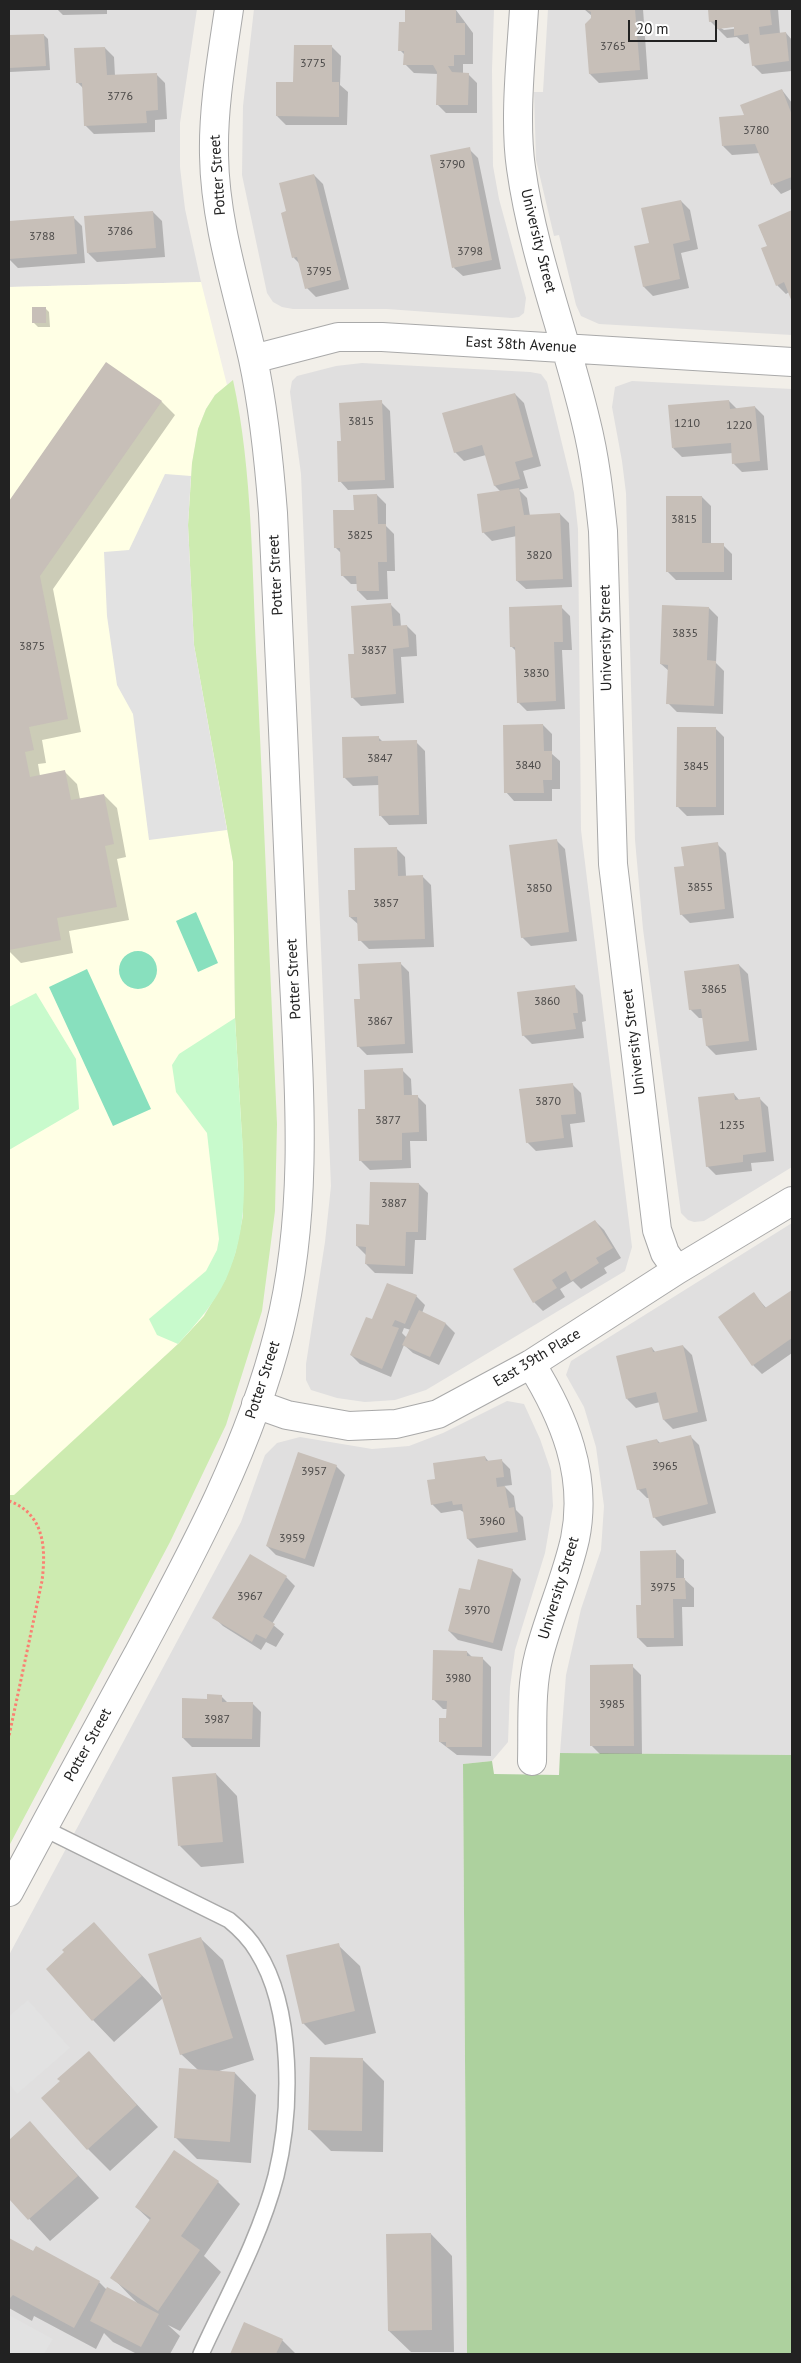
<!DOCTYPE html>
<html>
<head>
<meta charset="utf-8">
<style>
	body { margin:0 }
	#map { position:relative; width:801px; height:2363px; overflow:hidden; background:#f2efe9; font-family:"PT Sans",sans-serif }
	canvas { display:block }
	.frame { position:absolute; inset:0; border:10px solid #222; pointer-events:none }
	.scale { position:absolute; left:628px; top:20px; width:89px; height:22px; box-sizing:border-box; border:2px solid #222; border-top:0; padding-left:6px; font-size:15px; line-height:18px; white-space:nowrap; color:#222; -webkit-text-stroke:4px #fff; paint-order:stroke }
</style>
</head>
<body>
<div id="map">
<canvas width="801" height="2363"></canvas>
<div class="frame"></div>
<div class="scale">20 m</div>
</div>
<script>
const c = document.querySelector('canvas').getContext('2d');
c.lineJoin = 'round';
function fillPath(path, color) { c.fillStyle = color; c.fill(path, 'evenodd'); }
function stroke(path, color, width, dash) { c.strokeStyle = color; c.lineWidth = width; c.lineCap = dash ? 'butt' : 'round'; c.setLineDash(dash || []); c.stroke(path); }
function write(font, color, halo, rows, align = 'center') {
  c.font = font + ' "PT Sans",sans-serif'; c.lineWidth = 4; c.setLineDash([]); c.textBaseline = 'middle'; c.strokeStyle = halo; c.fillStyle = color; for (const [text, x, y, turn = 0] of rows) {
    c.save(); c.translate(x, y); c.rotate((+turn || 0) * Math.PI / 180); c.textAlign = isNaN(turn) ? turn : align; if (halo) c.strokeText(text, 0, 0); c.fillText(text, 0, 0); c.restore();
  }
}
fillPath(new Path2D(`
	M9 9H197L180 123V167L185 209 201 282 9 287Z
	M254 9H494L492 70 493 166 499 199 526 298 524 313 519 317 512 318 387 309H293L282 307 273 302 267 293 242 175 243 106Z
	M548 9H792V335L599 324 581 316 576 305 559 235 554 236 536 160 534 92H543Z
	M362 363 530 372 541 374 547 382 574 493 578 529 581 830 632 1247 625 1271 426 1390 395 1400 365 1402 337 1398 311 1390 306 1380V1364L325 1242 331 1186 301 474 290 392 292 381 297 376 336 366Z
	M632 381 792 389V1167L704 1221 694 1222 688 1220 681 1213 643 929 635 840 626 493 622 461 612 407 615 387Z
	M792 1223V1755L560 1753 566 1675 581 1609 601 1550 604 1506 596 1447 584 1407 566 1375 571 1361Z
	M507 1401 524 1404 540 1439 551 1471 553 1506 545 1553 515 1650 510 1687 508 1742 492 1761 463 1764 467 2354H9V1955L241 1522 265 1455 277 1443 300 1437 372 1449 409 1446 443 1433Z`), '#e0dfdf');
fillPath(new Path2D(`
	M201 282 227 385 215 395 206 409 198 429 192 463 188 525 194 645 233 862 235 1018 243 1154 204 1316 178 1344 14 1496 9 1495V287Z`), '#ffffe5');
fillPath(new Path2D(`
	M233 380C253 471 252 576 257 670 264 821 270 972 277 1124L275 1211 262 1311 226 1425 170 1542 9 1846V1495H14L178 1344 204 1316 225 1280 235 1254 243 1216V1154L235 1018 233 862 194 645 188 525 192 463 198 429 206 409 215 395Z`), '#cdebb0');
fillPath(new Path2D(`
	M560 1753 792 1755V2354H467L463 1764 492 1761 494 1774 559 1775Z`), '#add19e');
fillPath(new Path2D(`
	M36 993 76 1059 79 1109 9 1150V1007Z
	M235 1018C237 1053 239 1087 241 1121 245 1175 249 1229 226 1279 214 1304 196 1324 178 1344L157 1335 149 1319 206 1271 217 1250 219 1239 207 1133 176 1092 172 1065 179 1054Z`), '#c8facc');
fillPath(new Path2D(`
	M196 912 218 963 198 972 176 921Z
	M119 970a19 19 0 1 1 38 0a19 19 0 1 1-38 0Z
	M87 969 151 1109 113 1126 49 987Z`), '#88e0be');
fillPath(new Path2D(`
	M165 474 191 476 188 525 194 645 227 830 149 840 133 714 117 685 107 616 104 552 129 550Z
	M28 2000 70 2048 17 2094 9 2084V2016Z
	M9 2315 53 2339 44 2354H9Z`), '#e2e2e2');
fillPath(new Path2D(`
	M57 9H107V14L63 15Z
	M584 9H643L648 79 599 83 590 74 592 16Z
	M709 9H778L780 34 786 33 792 40V71L762 74 753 65 750 43 745 44 737 37 727 38 710 21ZM740 26V28L724 30 721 28Z
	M456 10 473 33V64H463V74H468L477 83V113H446L437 104 438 74 414 73 405 64V55L400 50 406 24Z
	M44 35 48 39 50 70 10 72 9 36Z
	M332 47 341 56 340 85 348 92 347 125H286L277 116 295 84Z
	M105 48 114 57 115 76 156 74 165 83 167 119 155 120V132L94 134 85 125 83 88 77 82Z
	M782 90 792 103V189L781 194 773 185 760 153 732 155 723 146 746 117Z
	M469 149 478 158 501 269 463 276 454 268Z
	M314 175 323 184 349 289 316 297 307 288 301 265 294 258 287 212Z
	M681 201 690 210 698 249 681 253 689 288 653 296 644 287 636 247 650 244Z
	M153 212 162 221 165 257 97 262 88 253Z
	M792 212V299L789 292 786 294 777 285 768 247 759 226Z
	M73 217 82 226 85 263 18 268 9 259V222Z
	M45 308 49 312 50 327H38L34 323Z
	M106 364 162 402 175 415 53 589 81 732 42 740 46 763 38 764 40 776 64 771 77 784 80 799 104 795 117 808 126 857 117 859 129 920 69 931 73 953 21 963 9 951V503Z
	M515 394 524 403 541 466 523 471 528 488 519 490 527 498 530 516 560 514 569 523 572 587 526 589 517 581V536L492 541 483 532 501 492 495 486 486 455 464 461 455 452Z
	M729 401 737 409 755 407 764 416 768 470 742 472 733 463V453L682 457 673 448Z
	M381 402 390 411 394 488 348 490 340 481 342 443Z
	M377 495 386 504V526L394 534 395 571H387L388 599 367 600 358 591 357 584H351L342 575 341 553 335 547 355 511Z
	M702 497 711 506V545H723L732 554V580H676L667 571Z
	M391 605 400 614 401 627 407 626 416 635 417 656 401 657 404 703 361 706 352 697 356 656Z
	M561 607 570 616 572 650H562L565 709 527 711 518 702 516 651 511 646Z
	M709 608 718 617 716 663 724 671 723 714 677 712 668 703 669 671 661 664Z
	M543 725 552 734V754L560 761V789H552V801H514L506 792Z
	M715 728 724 737V815L687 816 678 807Z
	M378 737 384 743 416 742 425 751 427 824 389 825 381 816 379 785 353 786 344 777Z
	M556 840 565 849 577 941 531 946 522 937Z
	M717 844 726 853 734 918 690 923 681 914Z
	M396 848 405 857 406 876H422L431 885 434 947 369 949 360 940 359 925 350 917 356 891Z
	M400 963 409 972 413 1053 367 1055 358 1046 361 1000Z
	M739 965 748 974 757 1050 716 1055 707 1046 703 1018H699L690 1009Z
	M574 986 583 995 586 1021 582 1022 584 1038 532 1044 523 1035Z
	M402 1070 411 1079 412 1097 417 1096 426 1105 427 1141H410L411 1168 370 1170 361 1161 366 1110Z
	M572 1084 581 1093 585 1122 570 1124 573 1147 536 1151 527 1142Z
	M734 1094 739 1100 759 1098 768 1107 774 1161 751 1163 752 1171 716 1175 707 1166Z
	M419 1184 428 1193 426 1240H415L413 1274 375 1273 366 1264V1255L357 1246 370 1226Z
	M595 1221 604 1230 621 1258 604 1268 607 1273 581 1289 573 1281 560 1289 565 1297 543 1311 534 1302Z
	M792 1291V1353L762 1374 753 1365 754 1294 767 1309Z
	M416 1296 425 1305 422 1313 446 1324 455 1333 439 1365 413 1353 404 1345 391 1377 360 1364 351 1355 373 1321ZM404 1328 411 1330 407 1338 402 1333Z
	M683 1346 692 1355 707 1421 673 1429 664 1420 660 1402 636 1408 627 1399 652 1348 656 1353Z
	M690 1436 699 1445 716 1513 663 1526 654 1517 650 1498H647L638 1489 657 1440 661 1444Z
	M485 1457 489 1462 501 1460 510 1469 512 1485 504 1486 514 1496 516 1510 523 1517 526 1540 477 1548 468 1539 465 1513 460 1510 441 1513 432 1504 436 1480Z
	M336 1466 345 1475 314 1567 276 1555 267 1546Z
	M675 1551 684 1560V1579L694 1588V1607H682L683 1646 647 1647 638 1638 642 1606Z
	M512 1570 521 1579 502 1651 458 1640 449 1631 470 1592Z
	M286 1577 295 1586 272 1624 284 1634 276 1647 266 1642 261 1650 223 1626 214 1617Z
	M467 1652 473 1658H482L491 1667V1756L457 1755 440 1742 447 1719 448 1709H443L434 1700Z
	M632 1666 641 1675 642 1754H600L591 1745Z
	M221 1696 228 1703H252L261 1712 260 1747H192L183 1738 208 1700Z
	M216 1774 237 1796 244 1863 201 1867 180 1846Z
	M94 1924 163 1998 114 2042 93 2020Z
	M201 1939 223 1960 254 2060 216 2072 235 2073 256 2095 251 2163 197 2159 175 2137 198 2070 181 2054Z
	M338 1945 360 1966 376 2033 325 2045 303 2023Z
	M89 2053 158 2127 110 2171 88 2149 61 2081Z
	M362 2059 384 2081 383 2152 331 2151 310 2130Z
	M30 2123 99 2198 50 2241 9 2197V2142Z
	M174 2152 218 2182 240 2204 204 2256 221 2272 180 2331 168 2325 180 2336 170 2354H137L113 2342 104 2333 96 2349 34 2316 32 2321 9 2308V2240L99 2282 107 2290 138 2304 112 2277 151 2221 136 2207Z
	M431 2234 452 2256 454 2352H411L389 2331Z
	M244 2324 282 2340 296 2354H231Z`), '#0003');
fillPath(new Path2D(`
	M405 9H456V23H465V55H454V66H448L452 72 469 73 468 105H436L437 72 433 65H403L404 51H398L399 22H405Z
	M585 9H635L640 70 589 74 585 24 591 18V12Z
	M708 9H770L772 25 759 27 760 35 786 32 789 61 752 66 748 34 734 36V27L717 29 716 21 709 22Z
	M44 34 46 66 9 68V35Z
	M294 45H332V82H339V117L276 116V82H293Z
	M105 47 107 75 157 73 158 110 146 111 147 123 84 126 82 83H76L74 48Z
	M782 89 792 115V177L771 185 755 144 722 146 719 117 744 115 740 105Z
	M470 147 492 260 452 268 430 155Z
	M314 174 341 280 305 289 297 257 292 258 281 213 286 211 279 183Z
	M681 200 690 240 673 244 680 279 643 287 634 246 649 243 641 208Z
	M792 210V302L784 282 776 286 761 248 767 246 758 225Z
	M153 211 156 248 87 253 84 216Z
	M74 216 77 254 9 259V221Z
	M32 307H46V323H32Z
	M106 362 162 401 40 576 68 719 29 727 34 750 25 752 30 777 65 770 71 800 104 794 114 844 105 846 117 907 57 918 61 940 9 950V501Z
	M515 393 533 457 515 462 520 479 494 486 482 445 454 453 442 413Z
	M382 400 385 480 338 482 337 441H341L339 403Z
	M729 400 730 409 755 406 760 461 732 464 731 443 672 448 668 405Z
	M519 488 524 515 560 513 563 579 516 581 515 526 482 533 477 494Z
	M377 494 378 524H386L387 562H378L379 591H357L356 576H341L340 548H334L333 510H354L353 495Z
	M666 496H702V543H724V572H666Z
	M391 603 393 626 407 625 409 647 393 649 396 694 351 698 348 654H354L351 606Z
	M562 605 563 642H554L556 701 517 703 515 647H510L509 607Z
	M662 605 709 607 707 660 716 661 714 706 666 704 668 665 660 664Z
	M543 724 544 751H552V780H543L544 793H504L503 725Z
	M677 727H716V807H676Z
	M379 736V741L417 740 419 815 379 816 378 776 343 778 342 737Z
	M557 839 569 932 521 938 509 845Z
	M718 842 725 909 680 915 674 867 684 866 681 847Z
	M397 847 398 876 423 875 425 939 358 941 357 917H349L348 890H355L354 848Z
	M401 962 405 1044 357 1047 354 999H360L358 964Z
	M739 964 749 1041 706 1046 701 1009 689 1010 684 971Z
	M575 985 578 1013H573L576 1029 522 1036 517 992Z
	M403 1068 404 1095H418L419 1132 402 1133V1160L359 1161 358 1109H365L364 1070Z
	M573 1083 576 1114 561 1115 564 1138 526 1143 519 1089Z
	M734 1093 735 1100 760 1097 766 1152 743 1155V1162L706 1167 698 1097Z
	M370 1182 419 1183 418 1232H406L405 1266 365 1264 366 1247 356 1246V1224L369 1225Z
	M595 1220 613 1248 596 1258 599 1263 571 1281 566 1271 552 1280 557 1288 533 1303 513 1269Z
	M387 1283 417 1295 405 1324 395 1320 392 1326 399 1328 382 1369 350 1355 366 1317 372 1319Z
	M792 1290V1338L752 1366 718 1317 754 1292 765 1308Z
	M419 1310 446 1323 430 1357 402 1345Z
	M683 1345 698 1412 663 1420 656 1392 626 1399 616 1356 652 1347 653 1352Z
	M691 1435 708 1504 653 1518 646 1488 637 1490 626 1446 657 1439 658 1443Z
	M298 1452 337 1465 305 1559 266 1546Z
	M485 1456 486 1461 502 1459 504 1477 496 1478 497 1487 505 1486 509 1508 514 1507 518 1532 467 1539 462 1504 453 1505 452 1501 431 1505 427 1480 435 1479 433 1463Z
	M676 1550V1578H685L686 1599H673L674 1638H637L636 1605H641L640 1551Z
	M250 1554 287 1576 263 1617 275 1624 266 1639 256 1634 252 1642 212 1618Z
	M478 1559 513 1569 493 1643 448 1631 459 1588 470 1590Z
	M433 1650 467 1651V1656L483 1657 482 1747H446V1742H439V1718H446L447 1701 432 1700Z
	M633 1664 634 1746H590V1665Z
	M207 1694 222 1695V1702H253L252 1739 182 1738V1698L207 1699Z
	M216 1773 223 1842 178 1846 172 1777Z
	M94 1922 142 1976 92 2021 46 1969 64 1952 62 1950Z
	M201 1937 233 2038 180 2055 148 1954Z
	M339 1943 355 2011 302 2024 286 1955Z
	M89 2051 137 2105 87 2150 41 2098 60 2081 57 2079Z
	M310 2057 363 2058 362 2131 308 2130Z
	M179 2068 235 2072 230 2142 174 2138Z
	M30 2121 78 2176 28 2220 9 2199V2140Z
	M174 2150 219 2181 181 2236 200 2250 158 2311 110 2278 151 2218 135 2207Z
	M431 2233 432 2330 388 2331 386 2234Z
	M9 2238 33 2251 36 2246 100 2281 74 2328 13 2295 9 2299Z
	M107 2287 159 2314 141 2347 90 2321Z
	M244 2322 283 2339 276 2354H230Z`), '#c7bfb8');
const lane = new Path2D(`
	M43 1828 229 1920C240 1929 250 1939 257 1951 294 2009 292 2111 276 2176 260 2238 227 2297 201 2354`);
const street = new Path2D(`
	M524 9C521 58 514 120 521 168 533 255 566 337 586 422 595 458 599 494 603 531L613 864 657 1230 665 1253 677 1270
	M253 359 338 337H382L792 362
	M531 1364C564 1417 588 1475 575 1539 566 1579 549 1616 539 1655 530 1689 533 1727 532 1761
	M256 1404 287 1415 349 1426 396 1424 438 1414 531 1364 677 1270 792 1201
	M9 1892C51 1813 94 1735 137 1656 193 1552 250 1447 279 1331 311 1204 298 1070 292 941 286 798 280 656 273 513 269 461 264 410 253 359 238 292 215 225 214 155 213 106 222 57 229 9`);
stroke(lane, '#a9a9a9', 18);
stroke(street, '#a9a9a9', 30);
stroke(new Path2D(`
	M9 1501C45 1514 46 1549 42 1581L9 1736`), '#fa8072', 3, [2.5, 2.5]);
stroke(lane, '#fff', 15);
stroke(street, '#fff', 28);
write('12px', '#4b4948', null, [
	["3765",613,47],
	["3775",313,64],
	["3776",120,97],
	["3780",756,131],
	["3790",452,165],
	["3786",120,232],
	["3788",42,237],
	["3798",470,252],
	["3795",319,272],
	["3815",361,422],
	["1210",687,424],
	["1220",739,426],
	["3815",684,520],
	["3825",360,536],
	["3820",539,556],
	["3835",685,634],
	["3875",32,647],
	["3837",374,651],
	["3830",536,674],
	["3847",380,759],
	["3840",528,766],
	["3845",696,767],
	["3855",700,888],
	["3850",539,889],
	["3857",386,904],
	["3865",714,990],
	["3860",547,1002],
	["3867",380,1022],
	["3870",548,1102],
	["3877",388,1121],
	["1235",732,1126],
	["3887",394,1204],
	["3965",665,1467],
	["3957",314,1472],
	["3960",492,1522],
	["3959",292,1539],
	["3975",663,1588],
	["3967",250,1597],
	["3970",477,1611],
	["3980",458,1679],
	["3985",612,1705],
	["3987",217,1720]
]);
write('15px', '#222', '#fff', [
	["Potter Street",218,175,-94],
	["University Street",538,241,76],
	["East 38th Avenue",521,345,3],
	["Potter Street",276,575,-93],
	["University Street",606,638,-91],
	["Potter Street",294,979,-93],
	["University Street",634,1042,-97],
	["East 39th Place",537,1358,-31],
	["Potter Street",263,1380,-72],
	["University Street",559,1588,-73],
	["Potter Street",88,1745,-61]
]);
</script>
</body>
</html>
